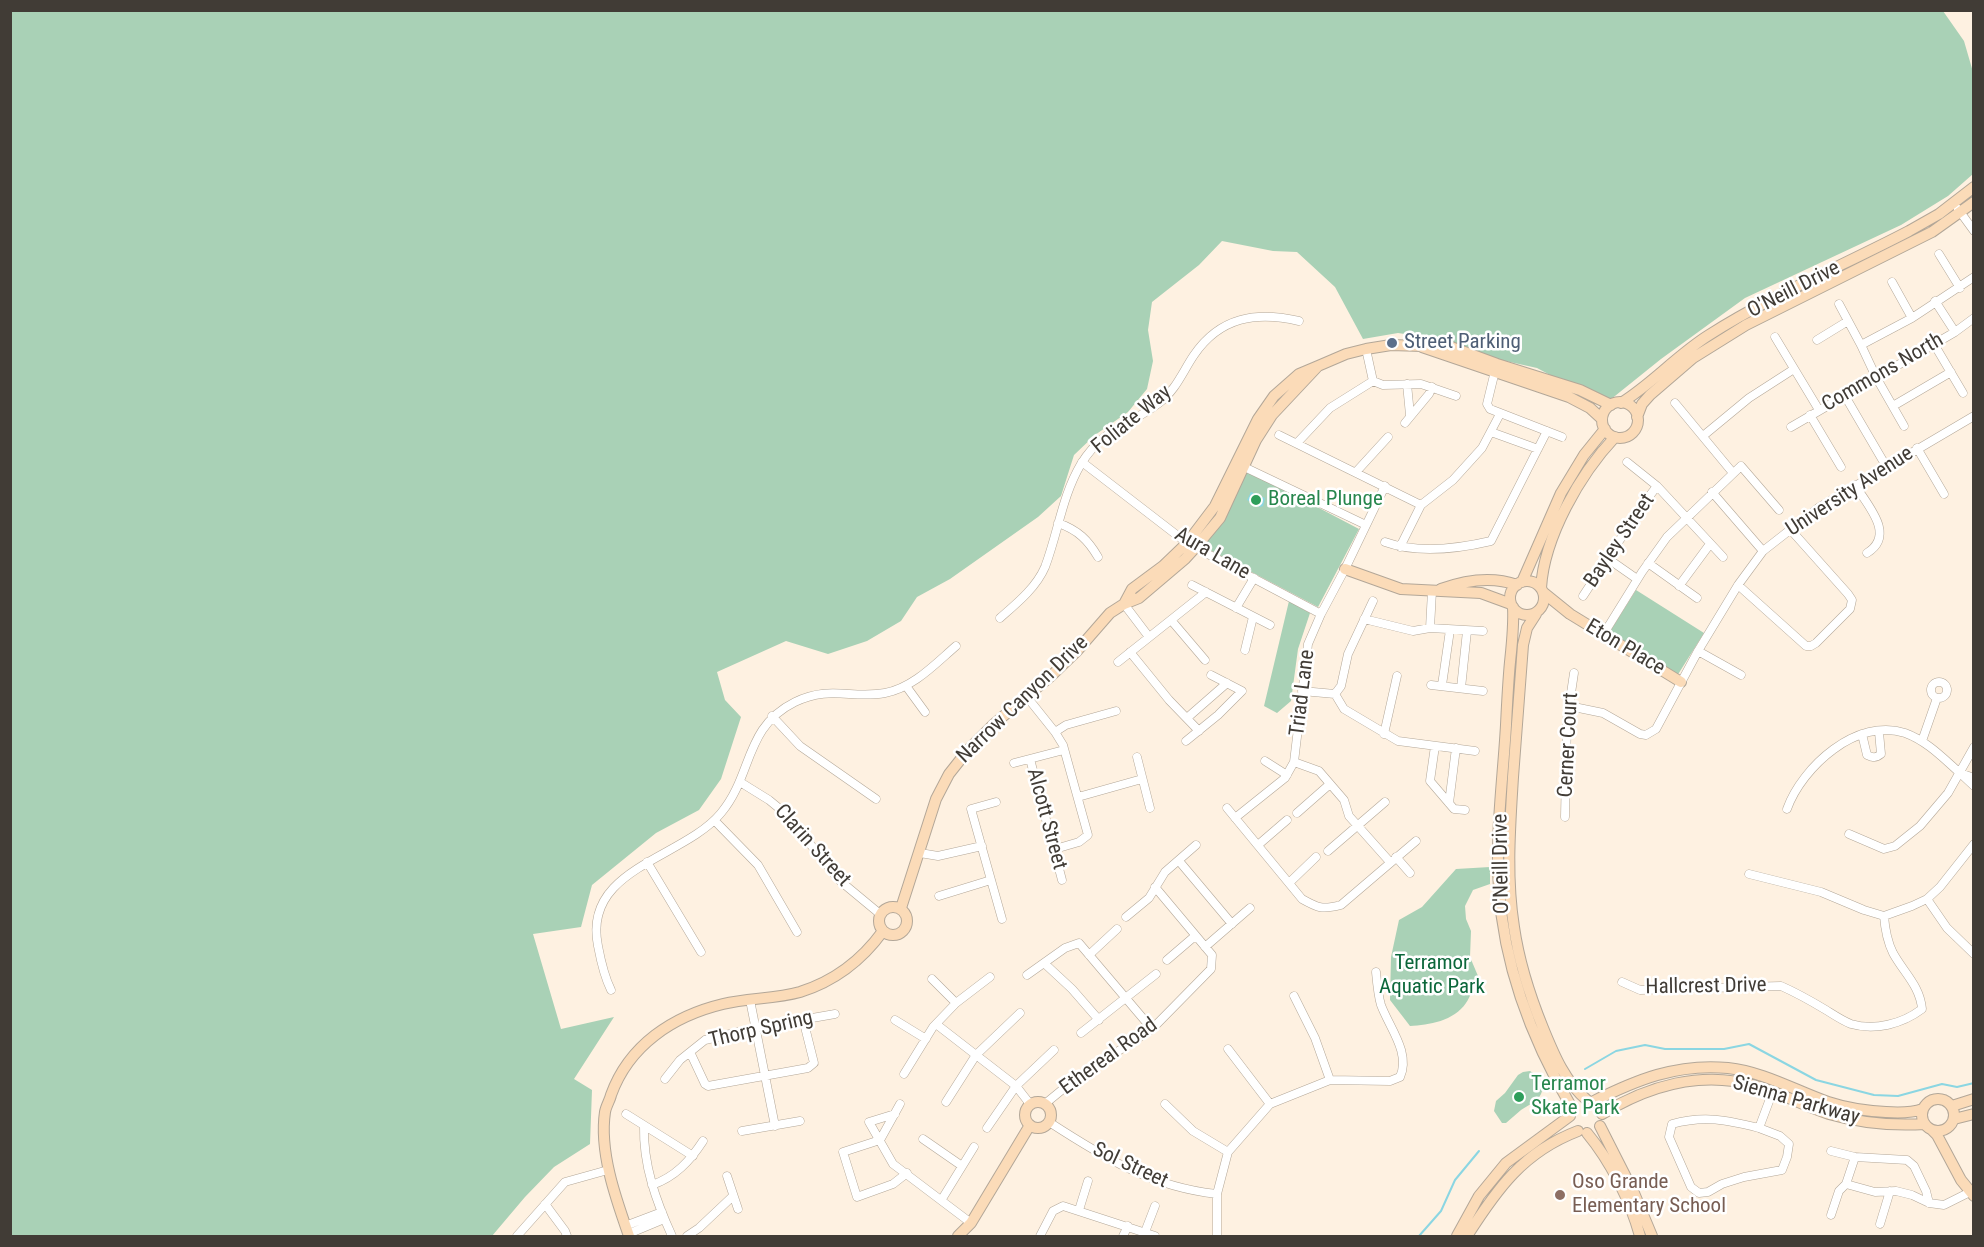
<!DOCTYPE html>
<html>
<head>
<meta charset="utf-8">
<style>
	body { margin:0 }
	#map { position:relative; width:1984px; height:1247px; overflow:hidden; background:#fef1e1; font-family:"Roboto Condensed",sans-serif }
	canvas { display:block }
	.frame { position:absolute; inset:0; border:12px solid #413c36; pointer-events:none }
</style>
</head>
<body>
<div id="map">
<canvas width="1984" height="1247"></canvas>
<div class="frame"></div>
</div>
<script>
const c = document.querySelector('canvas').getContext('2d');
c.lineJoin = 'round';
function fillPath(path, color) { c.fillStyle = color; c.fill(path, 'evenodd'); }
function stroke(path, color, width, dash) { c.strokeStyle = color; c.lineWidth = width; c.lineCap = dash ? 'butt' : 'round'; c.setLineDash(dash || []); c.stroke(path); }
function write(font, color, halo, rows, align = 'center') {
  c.font = font + ' "Roboto Condensed",sans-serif'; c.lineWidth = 5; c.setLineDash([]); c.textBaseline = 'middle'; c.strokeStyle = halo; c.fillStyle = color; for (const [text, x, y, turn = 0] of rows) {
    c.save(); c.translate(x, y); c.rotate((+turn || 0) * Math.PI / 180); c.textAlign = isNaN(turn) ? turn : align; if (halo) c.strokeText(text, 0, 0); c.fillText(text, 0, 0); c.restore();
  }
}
fillPath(new Path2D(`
	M10 11H1943L1964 41 1973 72V174L1948 196 1901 225 1745 298 1661 359 1605 404 1537 368 1492 358 1446 340 1398 333 1363 339 1335 287 1297 252 1273 251 1222 241 1199 265 1152 302 1148 330 1153 361 1147 389 1128 412 1095 435 1074 455 1061 496 1038 517 950 579 917 597 901 621 867 641 828 654 786 641 717 672 725 700 741 717 721 779 699 810 656 833 592 885 581 927 533 934 561 1029 614 1017 574 1079 592 1090 590 1144 554 1167 525 1197 492 1236H11Z
	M1245 469 1359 529 1318 607 1204 547Z
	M1636 590 1704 633 1677 676 1609 633Z
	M1289 601 1310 613 1298 649 1291 701 1277 713 1264 706Z
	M1490 867V884L1473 890 1465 906 1466 919 1471 931 1470 957 1478 976C1474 985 1471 996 1466 1003 1454 1021 1429 1025 1410 1026L1390 1000 1391 957 1399 920 1422 907 1456 869Z
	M1530 1071C1543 1078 1548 1092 1534 1102 1530 1105 1525 1107 1521 1110 1516 1114 1511 1119 1506 1123H1502L1494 1111 1496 1101 1505 1093 1518 1075 1523 1072Z`), '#a9d1b6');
fillPath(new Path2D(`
	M1251 492 1265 498 1263 506 1260 507 1247 500Z`), '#8bd6e2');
stroke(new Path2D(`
	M1585 1069 1616 1051 1645 1045 1665 1049H1724L1749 1044 1816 1080 1874 1095 1898 1096 1942 1084 1957 1087 1974 1083
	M1419 1236 1441 1211 1455 1180 1479 1151`), '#8bd6e2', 2);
const street = new Path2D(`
	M1958 209 1974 231
	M1939 254 1960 288
	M1892 282 1912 318
	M1935 301 1955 332
	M1839 304 1861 345 1876 377 1904 426
	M1775 337 1819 410
	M1817 340 1848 321
	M1934 344 1963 393
	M1861 345 1912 318 1974 277
	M1366 349 1373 381
	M1496 367 1487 404 1490 409 1562 437
	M1407 384 1410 415
	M1845 396 1886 466
	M1675 403 1733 473
	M1893 406 1951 372
	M1810 415 1841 467
	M1405 423 1429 394 1432 387
	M1791 427 1955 332 1974 318
	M1491 432 1538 449
	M1279 435 1421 505
	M1703 436 1749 398 1794 369
	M1297 443 1330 408 1373 381 1383 385 1421 384 1456 396
	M1917 448 1944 494
	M1082 462 1187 543 1321 614
	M1627 462 1657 486 1723 557
	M1240 465 1366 525
	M1356 472 1388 437
	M1855 485C1868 506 1896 535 1867 553
	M1712 492 1763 551
	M1058 523C1078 530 1088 540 1098 557
	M1385 542C1418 554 1457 549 1491 541L1547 431
	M1400 547 1421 505 1453 480 1482 448 1500 414
	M1607 558 1637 579
	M1648 563 1697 598
	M1192 585 1270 625
	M1738 585 1806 646H1811L1816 643 1850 609 1852 600 1848 594 1790 529
	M1679 586 1710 544
	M1583 596 1642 506 1657 486
	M1124 604 1149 637
	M1236 608 1254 578
	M1000 618C1016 604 1036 588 1045 567 1058 533 1062 496 1081 464 1103 428 1129 426 1159 403 1176 390 1183 371 1194 355 1220 317 1256 311 1299 321
	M1364 619 1413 631 1430 628 1483 631
	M1171 620 1205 660
	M1430 628 1432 591
	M1603 635 1642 572 1667 537 1741 466 1779 510
	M1245 650 1253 617
	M1698 651 1741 675
	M1130 652 1169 700 1199 731
	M1118 662 1206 592
	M1931 690a8 8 0 1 1 16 0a8 8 0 1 1-16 0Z
	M1431 685 1483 691
	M1442 685 1450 630
	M906 686 925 712
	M1461 688 1467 631
	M1302 691 1335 694
	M1335 694 1344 709 1398 741 1475 751
	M1335 694 1341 686 1348 654 1373 601
	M1027 697 1055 732 1063 745 1088 835 1079 842 1055 849
	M1569 706 1603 713 1640 734 1646 735 1656 729 1698 651 1738 585 1763 551 1818 508 1974 416
	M772 716 800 746 876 799
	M1187 718 1227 683
	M1055 732 1066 725 1116 711
	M1384 734 1397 676
	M1862 734 1867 755C1873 758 1876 758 1881 754L1879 732
	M1186 741 1218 715 1242 691 1211 675
	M1922 741 1937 698
	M1435 746 1430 781 1454 809 1465 810
	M1137 757 1150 808
	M1030 759 1062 880
	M1265 761 1287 775
	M1294 762 1319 771 1344 800 1349 816 1390 862
	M1014 763 1064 750
	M1974 778 1960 773 1974 786
	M740 782 769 800 786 814 839 880 880 914
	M1078 797 1142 779
	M996 802 971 809 1002 919
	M1449 803 1456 748
	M1227 808 1302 899C1318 908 1322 910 1341 905L1416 841
	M1787 809C1802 767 1857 717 1905 733 1927 741 1943 758 1960 773
	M1297 813 1330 784
	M1565 817 1567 720 1574 673
	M1235 818 1285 778 1294 762 1308 644 1321 614 1345 569 1385 486
	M715 821 758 865 797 932
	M1849 834 1884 849 1895 846 1920 826 1948 793 1974 747
	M1258 845 1287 820
	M1328 851 1385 802
	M920 853 938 856 982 846
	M1396 857 1410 873
	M1179 861 1232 924
	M647 862 701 952
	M1749 874 1821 892 1864 910 1884 916 1912 906 1927 899 1940 887 1974 844
	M1289 883 1316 857
	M939 896 991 880
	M1927 899 1947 928 1974 954
	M1126 917 1149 898 1165 872 1196 845
	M1205 947 1250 908
	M1089 955 1117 929
	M1167 960 1195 936
	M1044 963 1072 989 1099 1020
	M1027 975 1065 948 1079 943 1152 1029
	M932 979 956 1003
	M1622 982 1640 990 1781 986C1797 993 1811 1001 1826 1010 1834 1015 1843 1021 1851 1024 1875 1031 1902 1024 1922 1009 1920 986 1904 973 1893 953 1887 941 1885 929 1884 916
	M611 990C604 976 601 962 598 946 582 868 683 859 721 813 753 775 744 727 795 702 829 685 852 699 885 693 913 688 935 664 956 646
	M1294 996 1315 1038 1330 1080
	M750 1000 775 1126
	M895 1020 926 1039
	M936 1024 1016 1086 1030 1104
	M1081 1033 1156 974
	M1228 1049 1270 1104
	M690 1052 705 1084 708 1086 808 1068 814 1063 803 1019
	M904 1074 933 1027 956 1003 990 977
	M665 1079 680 1060 705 1040 755 1028 835 1014
	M946 1102 976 1055 1020 1013
	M1046 1103 1074 1080 1152 1029 1211 969 1212 955 1155 887
	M900 1104 880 1140 843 1152 857 1197 893 1184 907 1173
	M1165 1104 1193 1131 1228 1152
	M626 1114 693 1156
	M895 1114 869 1122 893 1164 971 1223
	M1049 1122C1103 1157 1151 1187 1217 1194
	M644 1126C643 1165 656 1201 672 1236
	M987 1128 1016 1086 1054 1050
	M1759 1128 1780 1136 1789 1144 1787 1157 1782 1170 1744 1177 1722 1184 1708 1192 1699 1193 1691 1187 1669 1137 1672 1124C1704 1115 1727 1120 1759 1128L1771 1096 1775 1092
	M742 1131 800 1121
	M923 1139 962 1166
	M1831 1151 1855 1157 1907 1160 1914 1166 1926 1191 1929 1203
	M727 1176 738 1209
	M1846 1184 1875 1192 1896 1191 1912 1195 1929 1203 1944 1205 1970 1192
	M652 1185C675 1177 690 1161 703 1141
	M942 1199 974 1147
	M545 1204 565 1231 567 1236
	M1079 1210 1088 1181
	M1831 1215 1839 1191 1846 1184 1855 1157
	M1880 1224 1890 1191
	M625 1226 662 1212
	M1145 1232 1155 1206
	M628 1234 664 1219
	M517 1236 565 1182 608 1170
	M687 1236 699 1228 733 1196
	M1040 1236 1053 1211 1063 1206 1155 1236
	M1123 1236 1128 1226
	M1217 1236V1194L1228 1152 1270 1104 1330 1080 1390 1081 1400 1077C1411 1053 1389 1027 1381 1005 1378 995 1377 983 1376 972`);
const secondary = new Path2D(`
	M1422 347 1569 397 1590 408 1602 419
	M1602 420a18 18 0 1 1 36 0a18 18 0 1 1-36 0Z
	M1621 403C1652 384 1677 355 1709 335 1770 296 1844 265 1909 231L1939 214 1974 187
	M1637 417 1642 404 1650 395 1693 358 1746 325 1932 232 1974 202
	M1345 569 1401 589 1481 593 1511 604
	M1510 598a17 17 0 1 1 34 0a17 17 0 1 1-34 0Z
	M1522 582 1561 493 1584 455 1605 429
	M1541 588C1544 537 1580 474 1615 437
	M1441 589C1466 580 1492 576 1517 585
	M1544 593 1570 614 1681 682
	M1124 604 1132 589 1163 566 1187 543 1215 506 1258 419 1274 396 1299 374 1318 366 1346 354 1366 349 1391 345 1422 346 1440 343 1497 364 1580 390 1611 405
	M1513 607C1514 626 1512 643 1510 662 1508 683 1507 704 1506 725 1503 779 1495 835 1499 889 1504 966 1533 1042 1572 1108
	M1536 614 1527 628 1523 645C1520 689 1516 733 1513 777 1510 827 1506 877 1514 927 1519 962 1530 996 1543 1028 1554 1055 1565 1082 1588 1101
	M879 921a14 14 0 1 1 28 0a14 14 0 1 1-28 0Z
	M901 908 936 799 949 774 968 750 994 724 1051 676 1076 652 1110 613 1124 604 1139 598 1185 559 1195 548 1220 518 1256 440 1272 415 1318 366
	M1922 1115a16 16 0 1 1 32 0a16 16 0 1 1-32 0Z
	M1025 1115a13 13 0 1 1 26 0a13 13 0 1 1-26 0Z
	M1592 1102C1636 1080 1677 1063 1728 1068 1764 1072 1794 1090 1828 1102 1846 1108 1867 1111 1886 1112 1899 1113 1911 1113 1923 1109
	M1952 1106 1974 1099
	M1602 1114C1648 1086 1702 1070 1756 1086 1781 1093 1804 1106 1829 1114 1860 1123 1893 1126 1925 1124
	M1954 1119 1974 1114
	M1600 1126 1634 1193 1652 1236
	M1932 1130 1937 1135 1961 1180 1974 1196
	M1587 1133C1611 1162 1630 1200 1640 1236
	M629 1236C616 1199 599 1152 605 1112 606 1106 610 1100 611 1095 629 1045 673 1016 723 1004 748 998 775 999 800 992 835 981 862 960 883 931
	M958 1236 971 1223 1030 1125
	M1457 1236 1479 1196 1506 1163 1570 1116
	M1467 1236C1497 1189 1523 1152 1578 1131`);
stroke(street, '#b3a798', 9);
stroke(secondary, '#b3a798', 12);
stroke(street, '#fff', 8);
stroke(secondary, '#fbdbb8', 10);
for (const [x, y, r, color] of [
	[1392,343,6,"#5c6f8a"],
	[1256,500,6,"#2e9e5b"],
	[1519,1097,6,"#2e9e5b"],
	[1560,1195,6,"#8d6e63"]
]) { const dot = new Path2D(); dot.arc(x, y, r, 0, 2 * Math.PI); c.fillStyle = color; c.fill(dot); stroke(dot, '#fff', 2); }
write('21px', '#413c36', '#fff', [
	["O'Neill Drive",1794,290,-27],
	["Commons North",1883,373,-30],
	["Foliate Way",1132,420,-39],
	["University Avenue",1850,492,-33],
	["Bayley Street",1620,541,-56],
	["Aura Lane",1212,554,30],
	["Eton Place",1625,648,31],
	["Triad Lane",1303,693,-83],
	["Narrow Canyon Drive",1023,700,-44],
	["Cerner Court",1569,745,-87],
	["Alcott Street",1046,819,75],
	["Clarin Street",812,846,48],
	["O'Neill Drive",1502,864,-91],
	["Hallcrest Drive",1706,987,-1],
	["Thorp Spring",761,1030,-13],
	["Ethereal Road",1109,1057,-36],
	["Sienna Parkway",1796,1101,16],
	["Sol Street",1130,1166,25]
]);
write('21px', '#4e5e75', '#fff', [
	["Street Parking",1404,343]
], 'left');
write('21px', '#27864d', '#fff', [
	["Boreal Plunge",1268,500],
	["Terramor",1531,1085],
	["Skate Park",1531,1109]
], 'left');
write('21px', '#0c673b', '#fff', [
	["Terramor",1432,964],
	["Aquatic Park",1432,988]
]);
write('21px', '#785e54', '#fff', [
	["Oso Grande",1572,1183],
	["Elementary School",1572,1207]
], 'left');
</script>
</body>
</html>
